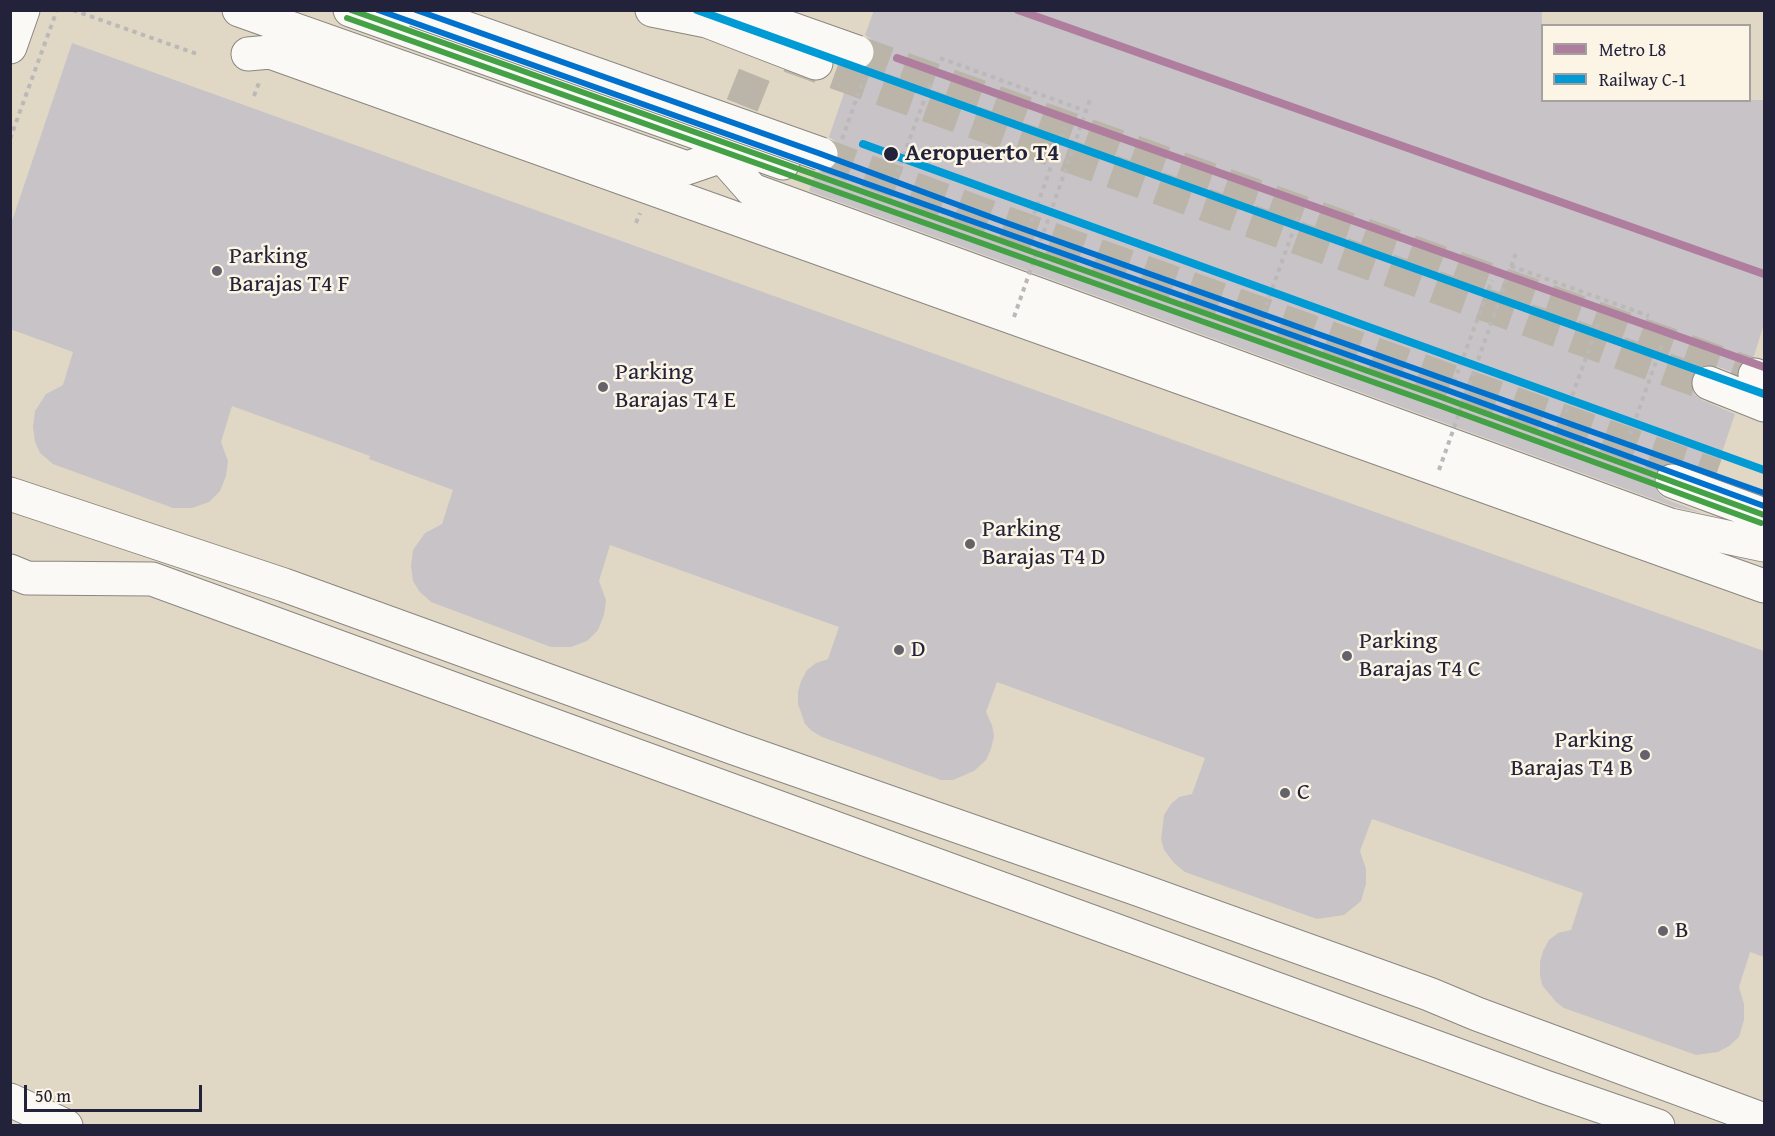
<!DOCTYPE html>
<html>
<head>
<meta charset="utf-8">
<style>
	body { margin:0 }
	#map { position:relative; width:1775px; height:1136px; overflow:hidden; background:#e0d8c5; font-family:"Gentium Book Plus",serif }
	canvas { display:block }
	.frame { position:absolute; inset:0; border:12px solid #22223b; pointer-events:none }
	.legend { position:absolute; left:1541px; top:24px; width:210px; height:78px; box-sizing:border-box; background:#fcf5e5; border:2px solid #a5a1a1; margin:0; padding:8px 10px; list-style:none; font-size:18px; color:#22223b }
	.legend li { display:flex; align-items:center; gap:12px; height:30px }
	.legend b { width:30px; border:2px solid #a5a1a1 }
	.scale { position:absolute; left:24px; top:1085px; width:178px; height:27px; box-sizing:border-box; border:3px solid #22223b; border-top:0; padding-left:8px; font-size:18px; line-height:21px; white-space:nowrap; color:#22223b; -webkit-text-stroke:4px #fcf5e5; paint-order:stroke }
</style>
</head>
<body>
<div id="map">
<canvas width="1775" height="1136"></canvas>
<div class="frame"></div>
<ul class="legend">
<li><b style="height:8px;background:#af7e9e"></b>Metro L8</li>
<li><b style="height:8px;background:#009ad5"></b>Railway C-1</li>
</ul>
<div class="scale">50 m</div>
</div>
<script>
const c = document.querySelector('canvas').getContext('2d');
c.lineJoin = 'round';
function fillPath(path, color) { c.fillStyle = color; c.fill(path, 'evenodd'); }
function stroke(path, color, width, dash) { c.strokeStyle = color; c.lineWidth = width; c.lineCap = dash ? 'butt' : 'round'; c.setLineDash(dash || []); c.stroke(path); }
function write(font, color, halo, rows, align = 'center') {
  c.font = font + ' "Gentium Book Plus",serif'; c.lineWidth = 5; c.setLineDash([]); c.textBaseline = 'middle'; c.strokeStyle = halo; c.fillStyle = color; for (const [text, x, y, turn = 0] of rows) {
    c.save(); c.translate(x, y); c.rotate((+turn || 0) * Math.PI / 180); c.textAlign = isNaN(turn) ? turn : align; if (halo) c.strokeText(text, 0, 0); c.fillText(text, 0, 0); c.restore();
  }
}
fillPath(new Path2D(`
	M874 10H1542V100H1764V324L1754 356 1744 360 1738 367 1737 374 1716 366 1707 364 1698 368 1691 377V386L1695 395 1702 400 1735 414 1714 476 1678 463 1669 462 1661 466 1654 475V485L1658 493 1665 499 1702 513 1675 507 809 191 816 172H825L833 169 839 160V150L836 142 829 137 852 70H861L869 67 874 59 875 48 872 40 865 35Z
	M72 43 1207 452 1764 651V957L1750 952 1739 987 1744 1004V1020L1739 1037 1729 1046 1718 1052 1696 1055 1564 1008 1556 1002 1542 985 1540 975V962L1543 951 1549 940 1558 933 1571 930 1583 893 1372 819 1360 851 1366 869V884L1361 901 1344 915 1317 919 1185 872 1174 863 1164 850 1161 839 1164 815 1171 804 1179 797 1192 794 1205 758 997 682 986 712 992 725 994 736 991 749 986 760 974 771 953 780H941L822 737 812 731 805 724 798 704V692L801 681 807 670 816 663 828 659 839 627 610 545 599 581 606 600 604 615 598 630 587 641 571 647H551L431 602 419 591 413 581 411 566 413 550 425 533 442 524 453 490 369 459 370 456 232 406 221 442 228 461 226 476 220 491 209 502 192 508H173L53 464 40 453 35 442 33 427 35 411 46 394 63 385 73 352 10 329V227Z`), '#c8c3c7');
stroke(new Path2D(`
	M857 52 1755 375
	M789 56 1735 394
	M724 151 777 18
	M821 154 1004 222 1716 475`), '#bab4a9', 33, [33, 16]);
const minor = new Path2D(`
	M239 10 687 168 722 156 752 190 1670 525 1764 545
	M350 10 783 163
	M652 10 707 21 816 63
	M10 47 23 10
	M248 54 270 52 1764 586
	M1755 375 1764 379
	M1709 383 1764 405
	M1672 481 1764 515
	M10 494 284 585 734 748 1140 890 1429 994 1477 1014 1764 1120
	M10 571 27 578 152 579 1545 1087 1658 1126
	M10 1100 66 1126`);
stroke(minor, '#8a8681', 35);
stroke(new Path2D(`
	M73 10 197 54
	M940 58 1086 111
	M254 96 260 80
	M10 139 57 10
	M636 223 640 213
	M1511 266 1649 316`), '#bbb9b8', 4, [4.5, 4.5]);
stroke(minor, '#faf9f6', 33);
const minorBridge = new Path2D(`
	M415 10 821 154
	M738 10 857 52`);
stroke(minorBridge, '#8a8681', 35, []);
stroke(new Path2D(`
	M842 139 864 78
	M894 181 932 79
	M1028 231 1065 127
	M1263 314 1300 212
	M1014 317 1091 97
	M1454 382 1492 280
	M1563 421 1600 319
	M1627 443 1663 342
	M1439 470 1516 253`), '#bbb9b8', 4, [4.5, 4.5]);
stroke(minorBridge, '#faf9f6', 33);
stroke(new Path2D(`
	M351 10 1441 397 1764 515`), '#44a145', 6);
stroke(new Path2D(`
	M347 18 1438 405 1761 523`), '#44a145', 6);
stroke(new Path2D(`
	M378 10 1444 389 1764 506`), '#0072ce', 6);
stroke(new Path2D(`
	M416 10 821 154 1004 222 1764 493`), '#0072ce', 6);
stroke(new Path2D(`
	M697 10 1764 394
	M863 144 1764 470`), '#009ad5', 8);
stroke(new Path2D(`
	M1018 10 1764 274
	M897 58 1764 367`), '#af7e9e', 8);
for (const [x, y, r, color] of [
	[891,154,8,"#22223b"],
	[217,271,6,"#64626b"],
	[603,387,6,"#64626b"],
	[970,544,6,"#64626b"],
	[899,650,6,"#64626b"],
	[1347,656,6,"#64626b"],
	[1645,755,6,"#64626b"],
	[1285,793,6,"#64626b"],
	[1663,931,6,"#64626b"]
]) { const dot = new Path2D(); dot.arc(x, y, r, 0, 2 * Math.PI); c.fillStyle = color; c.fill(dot); stroke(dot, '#fcf5e5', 2); }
write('bold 24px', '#22223b', '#fcf5e5', [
	["Aeropuerto T4",905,154]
], 'left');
write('24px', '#22223b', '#fcf5e5', [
	["Parking",229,257],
	["Barajas T4 F",229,285],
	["Parking",615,373],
	["Barajas T4 E",615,401],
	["Parking",982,530],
	["Barajas T4 D",982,558],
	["Parking",1359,642],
	["Barajas T4 C",1359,670],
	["D",911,650],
	["Parking",1633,741,"right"],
	["Barajas T4 B",1633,769,"right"],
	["C",1297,793],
	["B",1675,931]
], 'left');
</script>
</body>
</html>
